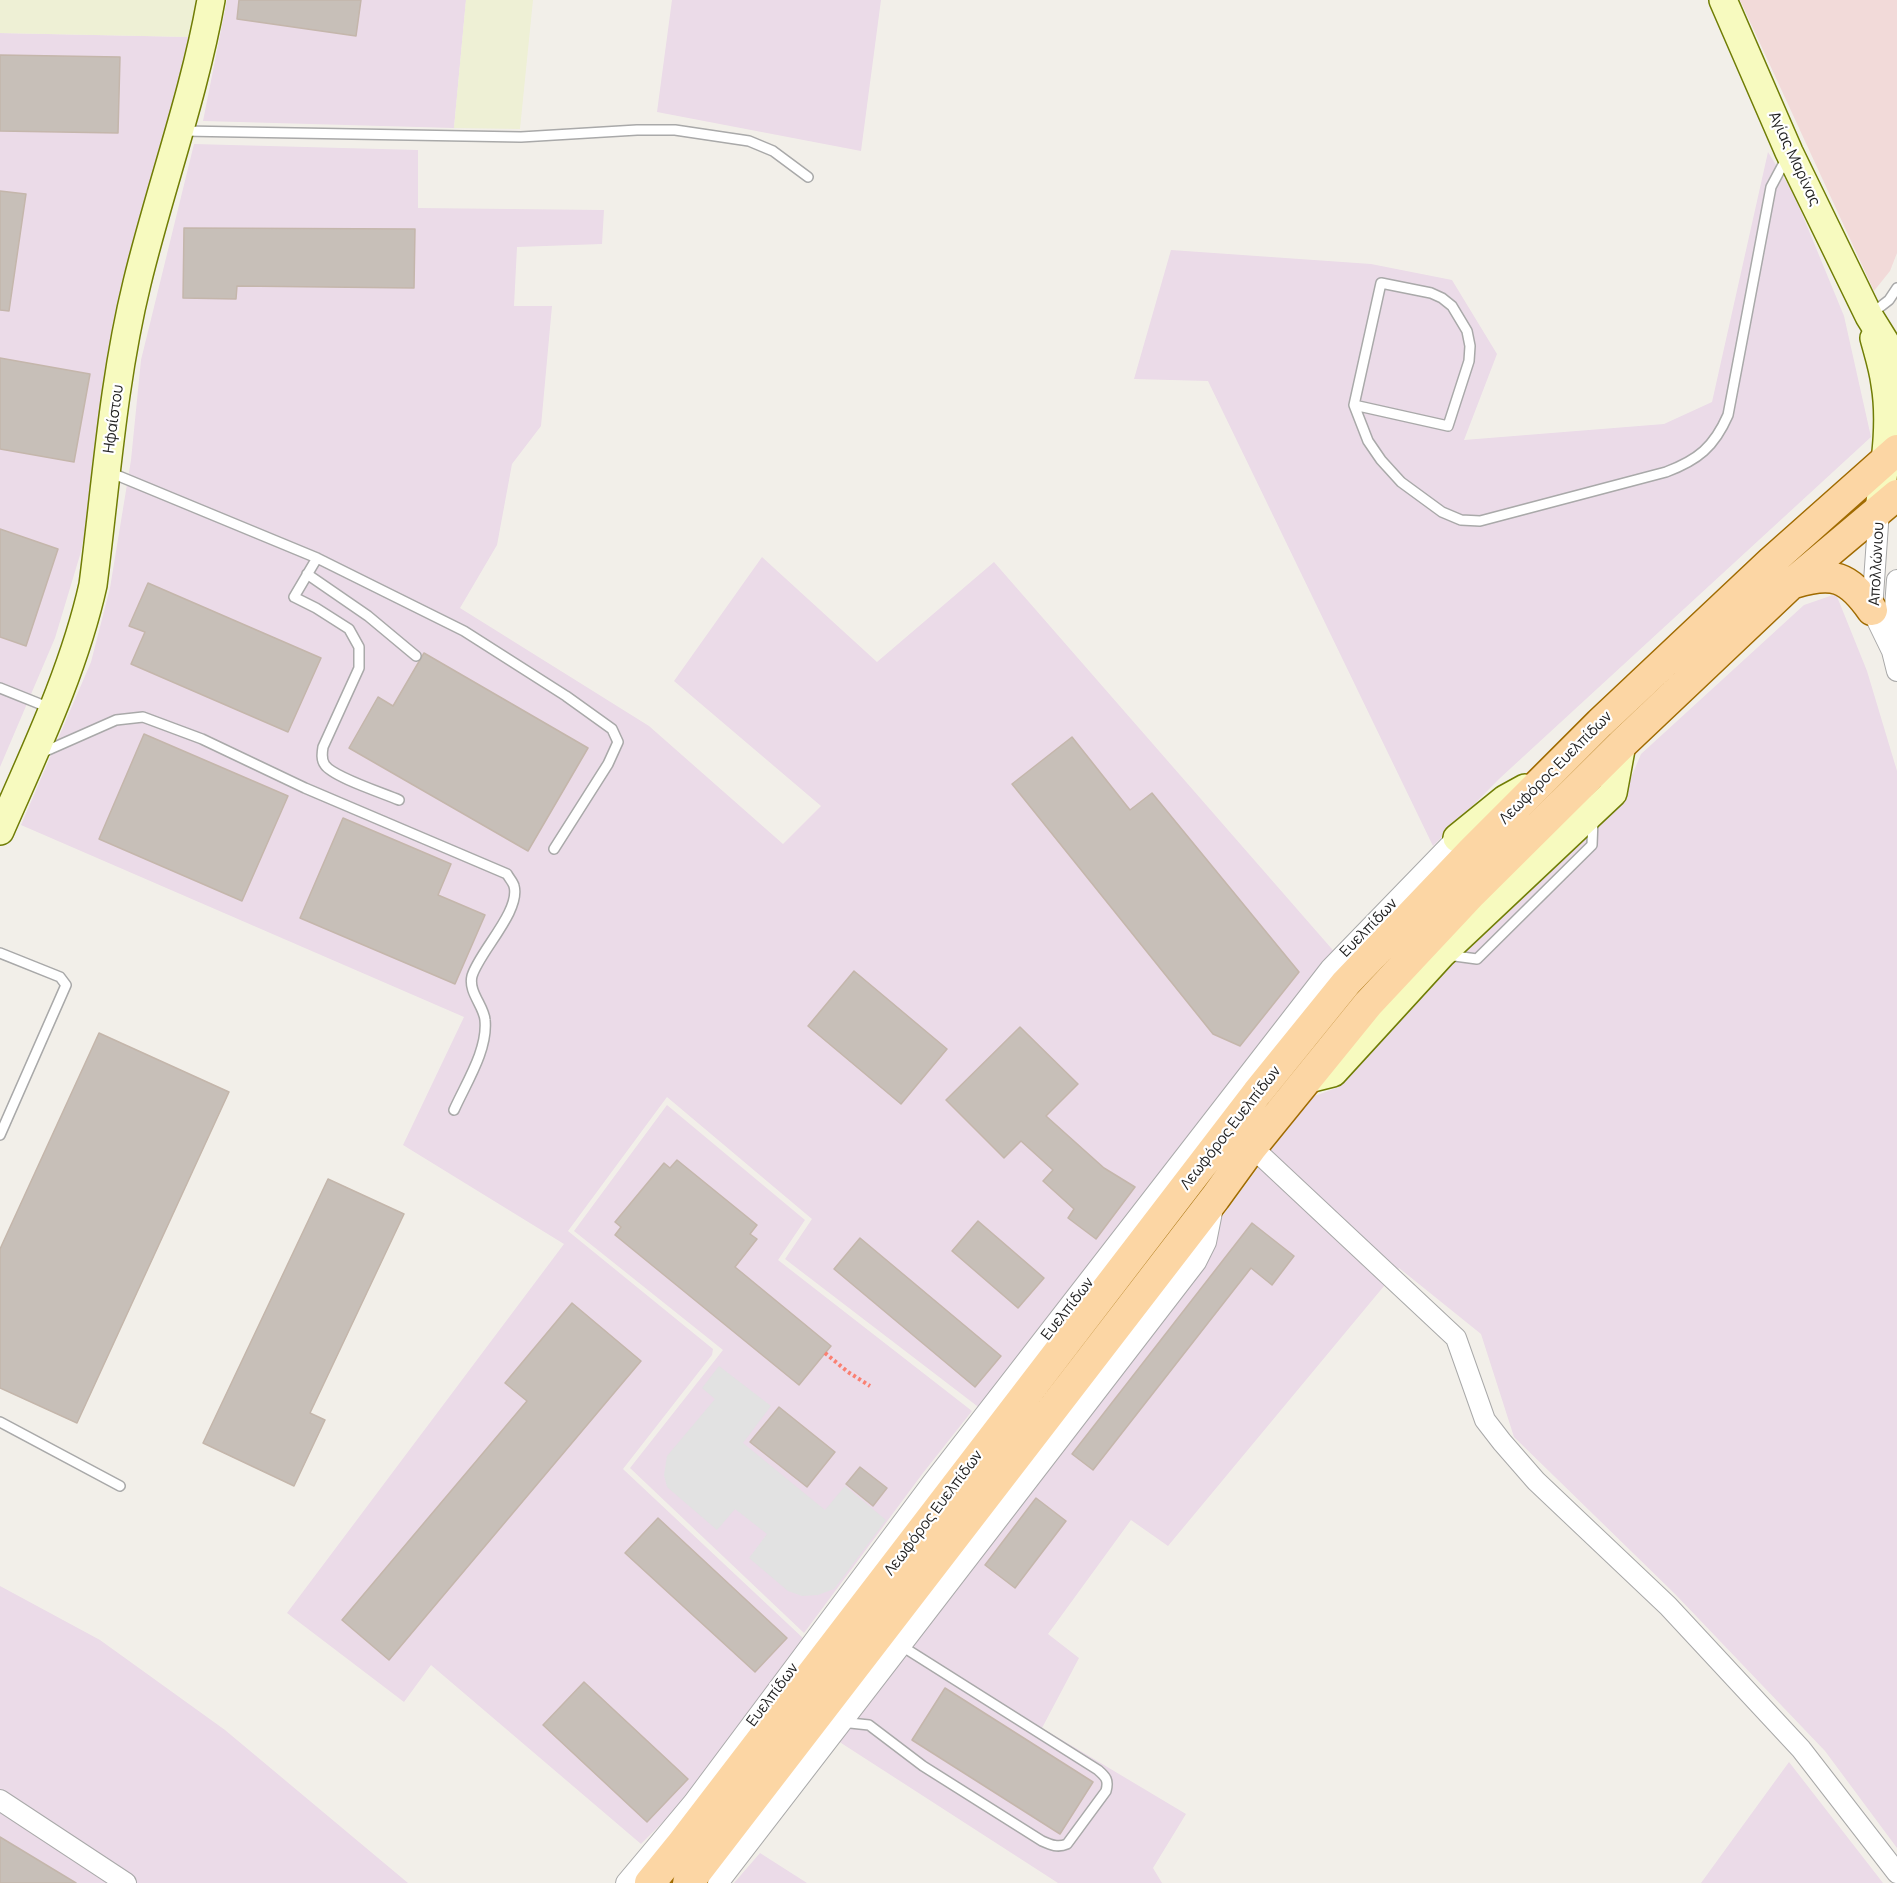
<!DOCTYPE html>
<html>
<head>
<meta charset="utf-8">
<style>
	body { margin:0 }
	canvas { display:block; background:#f2efe9 }
</style>
</head>
<body>
<canvas width="1897" height="1883"></canvas>
<script>
const c = document.querySelector('canvas').getContext('2d');
c.lineJoin = 'round';
function fillPath(path, color) { c.fillStyle = color; c.fill(path, 'evenodd'); }
function stroke(path, color, width, dash) { c.strokeStyle = color; c.lineWidth = width; c.lineCap = dash ? 'butt' : 'round'; c.setLineDash(dash || []); c.stroke(path); }
function write(font, color, halo, rows, align = 'center') {
  c.font = font + ' Manrope,sans-serif'; c.lineWidth = 4.5; c.setLineDash([]); c.textBaseline = 'middle'; c.strokeStyle = halo; c.fillStyle = color; for (const [text, x, y, turn = 0] of rows) {
    c.save(); c.translate(x, y); c.rotate((+turn || 0) * Math.PI / 180); c.textAlign = isNaN(turn) ? turn : align; if (halo) c.strokeText(text, 0, 0); c.fillText(text, 0, 0); c.restore();
  }
}
fillPath(new Path2D(`
	M1740 0H1897V253L1890 271 1874 291Z`), '#f2dad9');
fillPath(new Path2D(`
	M227 0H466L454 128 203 121Z
	M672 0H881L861 151 657 112Z
	M0 33 192 37 80 555 55 638 0 767Z
	M194 144 418 150V208L604 210 602 244 517 247 514 306H552L541 426 512 464 497 545 460 608 649 726 783 844 821 806 674 681 762 557 877 662 994 562 1345 964 994 1419 785 1259 812 1219 667 1097 568 1231 713 1349 712 1355 623 1469 804 1639 689 1796 641 1844 431 1665 404 1702 287 1613 564 1244 403 1145 464 1017 21 825 91 662 110 588 131 460 141 360Z
	M1768 152 1793 192 1844 316 1871 437 1499 779 1433 846 1208 381 1134 379 1171 250 1371 264 1452 280 1497 354 1464 440 1664 424 1712 402Z
	M1836 594 1867 671 1897 771V1848L1825 1751 1675 1594 1514 1437 1481 1334 1399 1268 1168 1546 1131 1520 1048 1634 1079 1658 1042 1728 1186 1814 1153 1868 1162 1883H1058L838 1741 1309 1098 1339 1087 1454 953 1625 792 1641 754 1804 605Z
	M667 1105 805 1220 778 1260 972 1411 923 1473 804 1633 630 1468 723 1350 574 1231Z
	M0 1586 100 1640 225 1730 408 1883H0Z
	M1789 1762 1883 1883H1701Z
	M760 1853 807 1883H734Z`), '#ebdbe8');
fillPath(new Path2D(`
	M0 0H196L192 37 0 33Z
	M466 0H533L520 129 454 128Z`), '#eef0d5');
fillPath(new Path2D(`
	M719 1366 771 1406 743 1443 825 1510 845 1486 886 1520 834 1589 818 1595 802 1596 788 1591 749 1558 767 1534 735 1509 717 1530 667 1487 664 1475 667 1456 715 1399 702 1388Z`), '#e2e2e2');
const building = new Path2D(`
	M239 0H361L356 36 237 19Z
	M0 55 120 57 118 133 0 131Z
	M0 191 26 194 9 311 0 310Z
	M184 228 415 229 414 288 237 286 236 299 183 298Z
	M0 358 90 374 74 462 0 449Z
	M0 529 58 549 26 646 0 637Z
	M148 583 321 658 288 732 131 664 145 632 129 626Z
	M424 653 588 748 528 851 349 748 378 697 393 706Z
	M144 734 288 796 242 901 99 839Z
	M1072 737 1130 810 1152 793 1299 972 1240 1046 1213 1034 1012 784Z
	M343 818 451 864 438 895 485 915 455 984 300 918Z
	M854 971 947 1049 901 1104 808 1026Z
	M1020 1027 1078 1084 1046 1116 1104 1168 1135 1187 1096 1239 1068 1218 1074 1209 1043 1181 1053 1170 1021 1141 1004 1158 946 1100Z
	M99 1033 229 1092 77 1423 0 1388V1249Z
	M677 1160 757 1225 750 1234 757 1239 735 1267 831 1346 799 1385 615 1235 621 1227 615 1222 664 1163 670 1168Z
	M328 1179 404 1214 310 1413 325 1420 294 1486 203 1443Z
	M978 1221 1044 1278 1018 1308 952 1251Z
	M1252 1223 1294 1256 1272 1285 1251 1268 1093 1470 1072 1454Z
	M860 1238 1001 1356 975 1387 834 1269Z
	M572 1303 641 1361 389 1660 342 1620 527 1401 505 1383Z
	M779 1407 835 1452 807 1487 750 1442Z
	M860 1467 887 1488 873 1506 846 1484Z
	M1036 1498 1066 1521 1015 1588 985 1565Z
	M658 1518 787 1638 755 1672 625 1553Z
	M584 1682 688 1779 647 1822 543 1725Z
	M945 1688 1093 1782 1060 1834 912 1740Z
	M0 1837 76 1883H0Z`);
fillPath(building, '#c7bfb8');
stroke(building, '#c4b6ab', 1.5);
const lane = new Path2D(`
	M183 131 521 137 637 130H675L749 141 773 151 808 177
	M1871 314 1889 300 1897 288
	M1354 405 1448 426 1469 361 1470 346 1467 331 1452 306 1442 298 1431 293 1381 283 1354 405 1368 441 1381 460 1401 482 1442 512 1461 520 1480 521 1666 472C1698 460 1714 447 1728 415L1771 187 1787 157
	M109 472 317 558 464 631 566 696 612 729 618 742 608 764 554 849
	M317 558 294 597 316 608 349 629 359 647V668L323 747C322 753 321 760 325 765 333 777 383 793 399 800
	M307 574 368 616 416 656
	M0 688 50 708
	M39 754 116 720 143 717 202 739 305 788 507 874C509 878 513 882 514 886 521 911 479 952 472 976 468 992 484 1006 485 1020 488 1050 466 1083 454 1110
	M0 953 60 977 66 985 0 1135
	M1447 955 1477 959 1592 845 1593 819
	M0 1422 120 1486
	M841 1722 869 1725 923 1766 1042 1841C1051 1845 1058 1848 1067 1844L1106 1791C1109 1780 1106 1777 1098 1770L900 1645`);
const street = new Path2D(`
	M1879 510 1872 610 1892 651 1897 671
	M1892 648 1897 580
	M1252 1147 1456 1338 1485 1420 1502 1442 1536 1481 1668 1606 1801 1749 1897 1873
	M0 1800 126 1883
	M626 1883 693 1803 932 1483 1330 969 1457 838 1467 847
	M718 1883 1196 1262 1206 1242 1213 1207`);
const secondary = new Path2D(`
	M1723 0 1789 152 1869 316 1897 361
	M1874 338C1878 353 1883 368 1885 384 1892 425 1884 469 1879 510
	M0 831C35 751 74 670 93 585 106 484 113 381 137 283 160 188 194 96 211 0
	M1457 838 1505 799 1525 788
	M1305 1080 1333 1073 1442 954 1613 793 1622 744`);
const primary = new Path2D(`
	M1794 583C1833 571 1848 576 1872 610
	M650 1883 680 1846 1257 1093 1346 983 1472 851 1600 723 1772 561 1897 450
	M688 1883 1215 1198 1252 1147 1368 1004 1472 893 1622 744 1791 584 1897 495`);
stroke(lane, '#a9a9a9', 12);
stroke(street, '#a9a9a9', 22);
stroke(secondary, '#707d05', 30);
stroke(primary, '#a06b00', 33);
stroke(new Path2D(`
	M825 1353 848 1372 870 1386`), '#fa8072', 4, [3, 3]);
stroke(lane, '#fff', 9);
stroke(street, '#fff', 20);
stroke(secondary, '#f7fabf', 27);
stroke(primary, '#fcd6a4', 30);
write('15px', '#222', '#fff', [
	["Αγίας Μαρίνας",1794,159,65],
	["Ηφαίστου",114,419,-82],
	["Απολλώνιου",1877,564,-87],
	["Λεωφόρος Ευελπίδων",1556,768,-45],
	["Ευελπίδων",1369,928,-46],
	["Λεωφόρος Ευελπίδων",1231,1128,-52],
	["Ευελπίδων",1068,1309,-52],
	["Λεωφόρος Ευελπίδων",934,1513,-53],
	["Ευελπίδων",773,1695,-53]
]);
</script>
</body>
</html>
